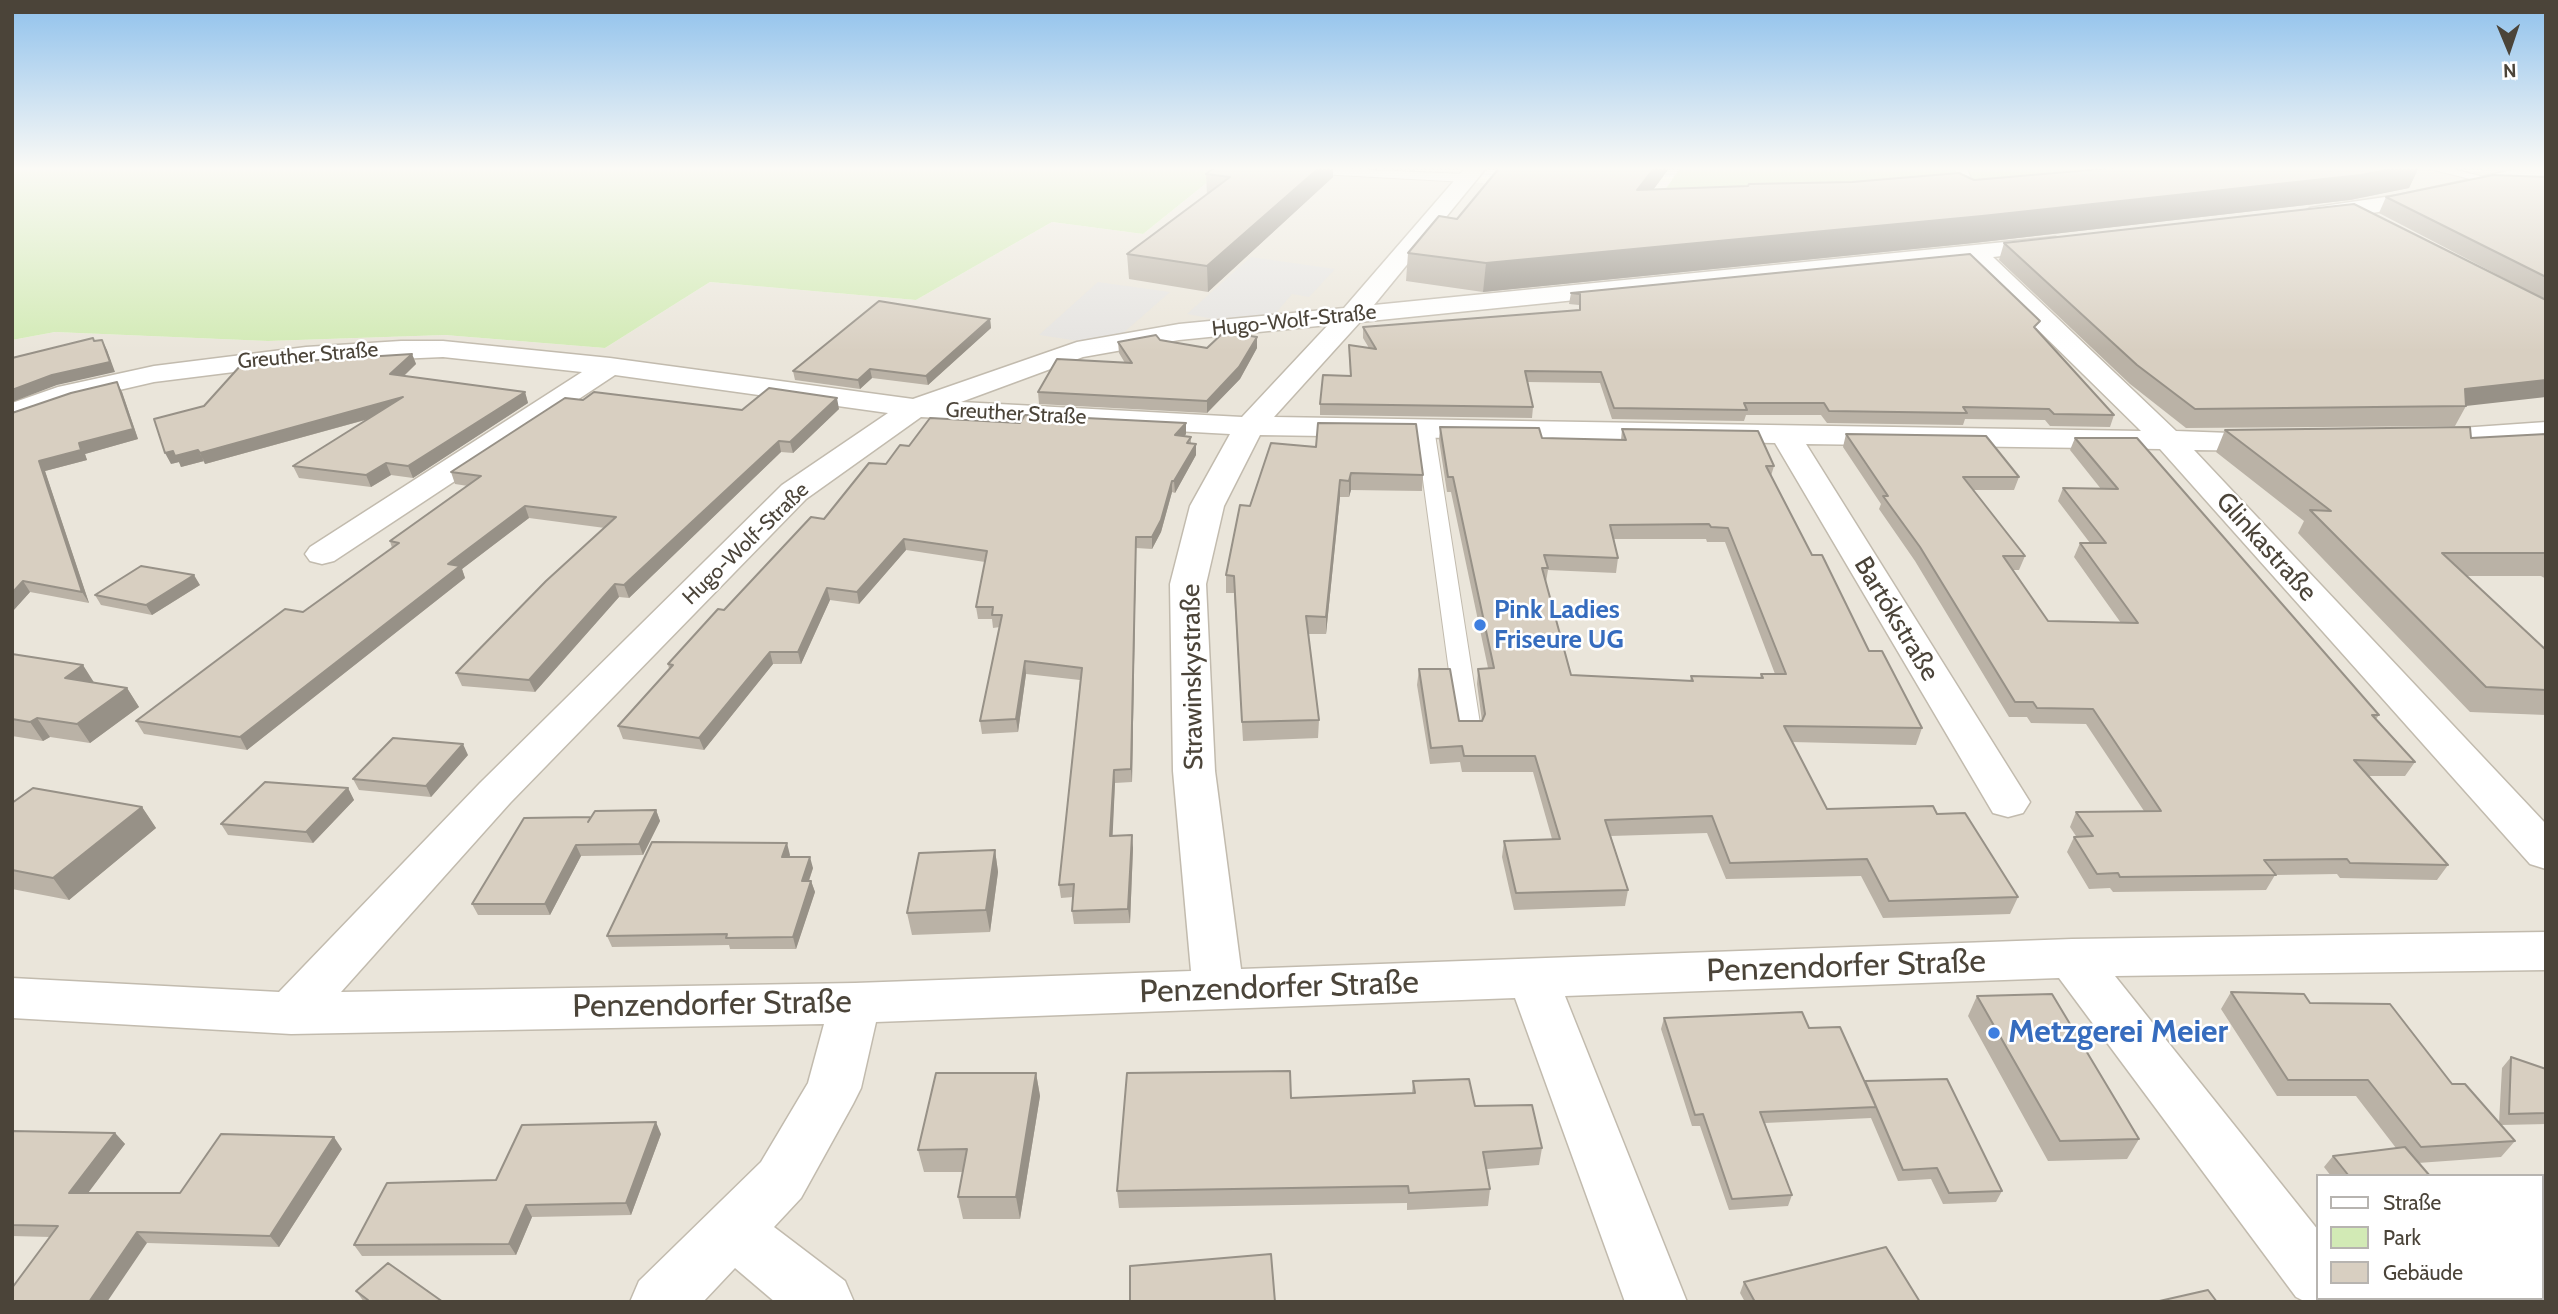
<!DOCTYPE html>
<html>
<head>
<meta charset="utf-8">
<style>
	body { margin:0 }
	#map { position:relative; width:2558px; height:1314px; overflow:hidden; background:#f6f3ec; font-family:Cabin,sans-serif }
	canvas { display:block }
	.frame { position:absolute; inset:0; border:14px solid #4b4439; pointer-events:none }
	.legend { position:absolute; left:2316px; top:1174px; width:228px; height:126px; box-sizing:border-box; background:#fff; border:2px solid #b7b4b0; margin:0; padding:9px 12px; list-style:none; font-size:21px; color:#4b4439 }
	.legend li { display:flex; align-items:center; gap:14px; height:35px }
	.legend b { width:35px; border:2px solid #b7b4b0 }
	.north { position:absolute; left:2474px; top:14px; width:70px; height:70px; -webkit-text-stroke:5px #fff; paint-order:stroke; rotate:178deg; font-size:19px; font-weight:700; line-height:28px; text-align:center; color:#4b4439 }
	.north::after { content:''; display:block; margin:auto; width:24px; height:32px; background:#4b4439; clip-path:polygon(50% 0,100% 100%,50% 72%,0 100%) }
</style>
</head>
<body>
<div id="map">
<canvas width="2558" height="1314"></canvas>
<div class="frame"></div>
<ul class="legend">
<li><b style="height:9px;background:#fff"></b>Straße</li>
<li><b style="height:19px;background:#d2eab5"></b>Park</li>
<li><b style="height:19px;background:#d8cfc1"></b>Gebäude</li>
</ul>
<div class="north">N</div>
</div>
<script>
const c = document.querySelector('canvas').getContext('2d');
c.lineJoin = 'round';
function fillPath(path, color) { c.fillStyle = color; c.fill(path, 'evenodd'); }
function stroke(path, color, width, dash) { c.strokeStyle = color; c.lineWidth = width; c.lineCap = dash ? 'butt' : 'round'; c.setLineDash(dash || []); c.stroke(path); }
function write(font, color, halo, rows, align = 'center') {
  c.font = font + ' Cabin,sans-serif'; c.lineWidth = 5; c.setLineDash([]); c.textBaseline = 'middle'; c.strokeStyle = halo; c.fillStyle = color; for (const [text, x, y, turn = 0] of rows) {
    c.save(); c.translate(x, y); c.rotate((+turn || 0) * Math.PI / 180); c.textAlign = isNaN(turn) ? turn : align; if (halo) c.strokeText(text, 0, 0); c.fillText(text, 0, 0); c.restore();
  }
}
fillPath(new Path2D(`
	M2216 167H2444L2473 173 2495 167H2546V1302H12V340L55 332 268 341 445 335 605 348 710 282 916 300 1052 222 1143 234 1224 169 1465 181 1655 204ZM2318 1176H2542V1298H2318Z`), '#eae5da');
fillPath(new Path2D(`
	M12 167H1196L1224 169 1143 234 1052 222 916 300 710 282 605 348 445 335 268 341 55 332 12 340Z
	M1681 167H2216L1655 204Z`), '#d2eab5');
fillPath(new Path2D(`
	M1251 257 1335 269 1309 297 1292 294 1275 314 1214 319 1187 314Z
	M1098 282 1170 292 1123 333 1079 341 1039 335Z`), '#e5e3e0');
const service = new Path2D(`
	M1296 167 1466 174 1472 178 1466 182 1301 173 1297 172Z
	M1954 167H1966L1976 190 1975 193H1965Z
	M2422 167H2445L2496 180 2490 184Z
	M1425 423 1434 428 1481 730 1478 736H1460L1457 730 1416 428Z`);
const minor = new Path2D(`
	M1466 167H1487L1374 305 2055 237 2063 239 2067 244 2063 249 1993 257 2176 431 2285 435 2289 442 2285 449 2274 451 2194 450 2546 824V869L2530 864 2160 449 1806 444 2030 802 2023 813 2008 817 1993 813 1775 443 1260 435 1224 506 1206 584 1215 771 1241 969 2072 939 2546 932V970L2115 976 2318 1230V1298H2367L2369 1302H2306L2296 1297 2059 978 1565 996 1687 1302H1625L1515 998 876 1022 861 1088 853 1104 801 1198 774 1227 845 1281 854 1302H775L735 1268 703 1302H630L639 1281 761 1162 808 1083 824 1024 291 1034 12 1018V978L279 992 480 783 782 485 888 413 615 375 334 561 322 564 310 561 305 554 310 547 582 372 443 357 306 363 154 382 76 400 12 422V403L58 387 154 366 306 347 401 341H443L610 358 913 399 1077 342 1179 324 1344 308ZM1967 260 2141 431 1274 417 1360 322ZM1328 325 1242 417 961 402 1083 357 1179 340ZM921 417 1230 434 1190 506 1170 584 1173 771 1191 971 855 983 341 992 510 803 806 499Z
	M2527 167H2546V175L2399 209 2310 222 2299 215 2310 208 2399 195Z
	M2546 422V440L2418 449 2407 447 2403 440 2407 433 2418 431Z`);
stroke(service, '#c2bbae', 2);
stroke(minor, '#c2bbae', 3);
fillPath(service, '#fff');
fillPath(minor, '#fff');
fillPath(new Path2D(`
	M1500 167H1670L1653 190 1974 180 2124 167H2419L2409 188 2350 200 1974 243 1483 292 1406 281 1408 253 1457 219Z
	M1206 174 1333 177 1208 292 1129 279 1127 254 1207 195Z
	M2546 177V300L2379 213 2386 197Z
	M2004 243 2466 406 2455 426 2186 428 2130 384 1999 260Z
	M1571 293 2037 330 2114 415 2110 427 2050 426 2045 420 1965 419 1963 425 1827 423 1821 415H1746L1744 421 1612 419 1600 383 1527 382 1533 407 1532 418 1320 415V404L1350 376 1349 345 1369 348 1363 338V327L1579 310V305L1569 304Z
	M990 319 991 328 928 385 872 378 860 389 795 380 793 371Z
	M1160 340 1207 348H1257L1240 379 1207 413 1039 404 1038 392 1125 363 1119 353 1118 342Z
	M412 354 416 364 404 376 525 392 528 403 413 478 391 475 371 487 299 478 293 466 369 419 205 464 204 461 181 467 179 462 171 464Z
	M122 392 138 439 85 454 87 460 45 471 89 603 30 592 12 612V413Z
	M583 400 742 410 839 409 793 453 781 452 629 598 619 597 535 692 462 686 456 673 605 528 529 518 462 569 465 578 247 750 144 734 136 721 303 612 392 548 390 541 468 486 455 484 451 472Z
	M1440 427 1542 438 1621 440 1622 429 1774 466 1771 476 1812 555 1869 651 1922 728 1916 745 1792 742 1827 809 1937 814 2018 897 2010 914 1883 918 1861 876 1726 879 1707 833 1611 836 1628 890 1625 906 1514 910 1502 857 1504 841 1552 839 1533 772H1462L1460 762 1430 764 1417 685 1419 669 1459 721H1482L1477 684 1478 669 1488 668 1451 492H1447L1439 440ZM1614 539H1706L1707 542H1725L1775 674H1761L1760 678 1691 676 1690 681 1571 675 1546 582 1548 570 1616 573 1618 558Z
	M2225 430 2471 438 2546 434V579L2541 576H2467L2546 650V715L2470 712 2298 533 2304 521 2216 452Z
	M1186 434 1185 436 1191 437V443L1196 455 1175 493 1172 492 1161 532 1152 549 1136 548 1132 782 1115 783 1112 836 1133 848 1130 923 1074 924 1072 911 1073 897 1061 898 1059 885 1080 680 1026 674 1018 732 982 734 980 721 1000 627 993 628 992 619H978L976 607 985 562 906 550 859 604 830 600 801 664H773L704 750 623 739 618 726 669 669 668 664 724 610 824 519 886 464 909 446Z
	M1846 434 2019 477 2014 490H1973L2025 556 2019 570H2013L2048 621 2121 623 2074 557 2080 543H2090L2058 501 2063 488 2101 489 2070 450 2075 438 2379 715 2376 719 2415 762 2405 776H2368L2448 865 2437 880 2340 878 2337 874 2275 875 2266 890 2113 892 2110 888 2089 889 2067 852 2074 837 2076 836 2070 827 2076 812 2144 811 2086 724 2031 723 2027 717H2009L1915 561 1879 509 1881 504 1843 447Z
	M1271 443 1423 475 1422 491 1351 490 1349 497H1340L1326 634H1308L1319 720 1318 738 1243 741 1234 593H1226V575Z
	M200 585 152 615 101 605 95 595Z
	M12 654 94 683 127 688 139 707 90 743 50 737 43 741 12 736Z
	M468 755 431 797 359 790 353 779Z
	M348 788 354 800 313 843 228 835 221 824Z
	M12 803 142 807 156 828 69 900 12 889Z
	M656 810 660 821 643 855 581 856 550 915H478L472 904 591 818Z
	M995 850 998 872 990 932 912 935 907 913Z
	M790 855 789 857 813 868 809 881H811L815 892 796 949H730L729 945 612 947 607 936Z
	M2231 992 2310 1003 2452 1084 2499 1123 2502 1068 2511 1057 2546 1069V1124L2501 1125 2515 1141 2501 1157 2418 1163 2430 1176H2331L2324 1167 2333 1156 2396 1148 2356 1096H2277L2221 1009Z
	M1977 996 2139 1139 2127 1159 2048 1161 1968 1016Z
	M1664 1018 1809 1028 1865 1082 2002 1191 1996 1202 1943 1204 1931 1179 1898 1181 1871 1118 1765 1123 1792 1195 1788 1206 1729 1210 1700 1126H1692L1661 1029Z
	M1036 1073 1040 1096 1020 1219H963L958 1197 963 1172H924L918 1150Z
	M1413 1081 1475 1106 1542 1148 1539 1165 1487 1169 1490 1189 1488 1206 1407 1210V1203L1119 1208 1117 1191 1291 1098 1412 1093Z
	M12 1131 115 1133 125 1144 87 1193H180L342 1149 279 1247 147 1243 50 1237 12 1236Z
	M661 1134 631 1215 532 1217 516 1255 362 1256 354 1245 496 1180Z
	M1744 1282 1920 1302H1745L1740 1293Z
	M356 1291 443 1302H364Z`), '#bab2a6');
fillPath(new Path2D(`
	M1320 167H1333V177L1208 292 1207 266Z
	M1655 167H1670L1633 217 1637 190Z
	M2400 167H2419L2409 188 2350 200 1974 243 1483 292 1486 263Z
	M990 319 991 328 928 385 926 376Z
	M1257 337V348L1240 379 1207 413V401Z
	M102 340 107 350 115 372 57 385 12 402V390Z
	M412 354 416 364 394 385 390 374Z
	M870 369 872 378 860 389 858 380Z
	M2546 380V397L2466 406 2465 389Z
	M117 382 122 392 138 439 85 454 87 460 45 471 89 603 82 592 39 461 79 443Z
	M525 392 528 403 413 478 408 466Z
	M403 397 408 408 205 464 200 453Z
	M837 398 839 409 793 453 790 442Z
	M1186 423V434L1175 446V435Z
	M779 441 781 452 629 598 624 585Z
	M1196 444V455L1175 493 1174 481Z
	M198 450 204 461 181 467 179 462 171 464 165 453 173 451Z
	M386 463 391 475 371 487 366 475Z
	M1351 473V490L1349 497V481Z
	M1340 480V497L1326 634V617Z
	M1172 481V492L1161 532 1152 549V537Z
	M525 506 529 518 462 569 465 578 247 750 240 737 448 564Z
	M1136 537V548L1132 782 1131 769Z
	M904 539 906 550 859 604 857 592Z
	M194 575 200 585 152 615 146 605Z
	M23 581 30 592 12 612V593Z
	M615 584 619 597 535 692 529 680Z
	M827 588 830 600 801 664 798 652Z
	M770 652 773 664 704 750 699 738Z
	M1025 661 1026 674 1018 732 1016 719Z
	M83 665 95 684 65 678Z
	M127 688 139 707 90 743 77 724Z
	M37 718 50 737 43 741 30 722Z
	M463 744 468 755 431 797 426 786Z
	M1114 770 1115 783 1112 849 1110 836Z
	M348 788 354 800 313 843 306 832Z
	M142 807 156 828 69 900 53 878Z
	M656 810 660 821 643 855 639 844Z
	M1132 835 1133 848 1130 923 1128 909Z
	M787 843 790 855 785 868 782 857Z
	M576 845 581 856 550 915 545 904Z
	M995 850 998 872 990 932 986 910Z
	M810 857 813 868 805 892 802 881Z
	M811 881 815 892 796 949 793 937Z
	M1036 1073 1040 1096 1020 1219 1016 1197Z
	M656 1122 661 1134 631 1215 626 1203Z
	M115 1133 125 1144 79 1205 69 1193Z
	M334 1137 342 1149 279 1247 270 1236Z
	M526 1205 532 1217 516 1255 509 1244Z
	M137 1232 147 1243 107 1302H89Z`), '#979187');
const building = new Path2D(`
	M1215 167H1320L1207 266 1127 254 1230 177 1206 174Z
	M1500 167H1655L1637 190 1748 186 1749 184 1852 182 1959 173 1974 180 2124 167H2400L2361 175 1982 216 1486 263 1408 253 1439 216 1457 219Z
	M2493 175 2546 177V277L2386 197Z
	M2354 204 2546 300V380L2465 389 2466 406 2195 409 2137 365 2004 243Z
	M1970 254 2040 321 2034 327 2114 415 2054 414 2049 409 1963 407 1967 413 1829 411 1824 403H1744L1747 410 1614 408 1601 372 1525 371 1533 407 1320 404 1323 375 1351 376 1349 345 1376 349 1363 327 1580 310V294L1571 293Z
	M879 301 990 319 926 376 870 369 858 380 793 371Z
	M1224 332 1257 337 1239 367 1207 401 1038 392 1057 359 1132 363 1118 342 1156 335 1160 340 1207 348Z
	M93 338 94 341 102 340 110 362 52 375 12 390V358Z
	M412 354 390 374 525 392 408 466 386 463 366 475 293 466 403 397 200 453 198 450 175 456 173 451 165 453 154 419 204 406 241 365Z
	M117 382 133 429 79 443 81 450 39 461 82 592 23 581 12 593V413L71 393Z
	M769 388 837 398 790 442 779 441 624 585 615 584 529 680 456 673 546 581 616 517 525 506 448 564 460 566 240 737 136 721 285 609 303 612 399 543 390 541 481 476 451 472 565 398 583 400 594 392 742 410Z
	M1025 415 1186 423 1175 435 1191 437 1187 443 1196 444 1174 481H1172L1161 520 1152 537H1136L1131 769 1114 770 1110 836 1132 835 1128 909 1072 911 1074 884 1059 885 1082 668 1025 661 1016 719 980 721 1002 615H992L993 607H976L987 551 904 539 857 592 827 588 798 652H770L699 738 618 726 673 665 668 664 718 609 724 610 811 517 824 519 869 463 886 464 900 445 909 446 930 418 1020 423Z
	M1318 423 1416 424 1423 475 1351 473 1349 481 1340 480 1326 617 1306 616 1319 720 1242 722 1234 576 1226 575 1240 505 1250 506 1271 443 1316 447Z
	M1440 427 1539 428 1542 438 1626 440 1622 429 1758 431 1774 466H1766L1812 555H1822L1869 651H1882L1922 728 1784 726 1827 809 1933 806 1937 814 1965 813 2018 897 1889 901 1867 859 1730 863 1712 816 1605 820 1628 890 1516 893 1504 841 1560 839 1535 756H1464L1462 746 1431 748 1419 669H1450L1459 721H1482L1485 714 1478 669 1494 668 1453 477H1448ZM1709 524 1711 527 1728 528 1786 674H1761L1763 678 1691 676 1693 681 1571 675 1542 568H1548L1544 555 1618 558 1610 525Z
	M2470 427 2471 438 2546 434V553H2442L2546 650V690L2486 687 2310 510 2331 511 2225 430Z
	M1846 434 1986 436 2019 477H1963L2025 556H2003L2048 621 2138 623 2080 543H2106L2063 488 2118 489 2075 438H2137L2379 715H2372L2415 762 2354 760 2448 865 2350 863 2347 859 2264 860 2276 875 2120 877 2118 873 2097 874 2074 837 2093 836 2076 812 2161 811 2093 709 2037 708 2033 702H2015L1920 547 1883 496H1888Z
	M141 566 194 575 146 605 95 595Z
	M12 654 83 665 65 678 127 688 77 724 37 718 30 722 12 719Z
	M393 738 463 744 426 786 353 779Z
	M265 782 348 788 306 832 221 824Z
	M33 788 142 807 53 878 12 870V803Z
	M656 810 639 844 576 845 545 904H472L524 818 591 817 588 822 595 811Z
	M652 842 787 843 782 857H810L802 881H811L793 937 726 938 727 934 607 936Z
	M995 850 986 910 907 913 919 853Z
	M2231 992 2304 994 2310 1003 2390 1004 2452 1084H2465L2515 1141 2421 1147 2368 1080H2288Z
	M2052 994 2139 1139 2060 1141 1977 996Z
	M1802 1012 1809 1028 1840 1027 1876 1107 1760 1112 1792 1195 1732 1199 1703 1114 1695 1115 1664 1018Z
	M2511 1057 2546 1069V1113L2509 1114Z
	M1290 1071 1291 1098 1415 1093 1413 1081 1469 1079 1475 1106 1532 1105 1542 1148 1483 1152 1490 1189 1409 1193 1408 1186 1117 1191 1127 1073Z
	M936 1073H1036L1016 1197H958L967 1149 918 1150Z
	M1947 1079 2002 1191 1949 1193 1937 1168 1903 1170 1865 1081Z
	M656 1122 626 1203 526 1205 509 1244 354 1245 387 1183 496 1180 522 1125Z
	M12 1131 115 1133 69 1193H180L221 1134 334 1137 270 1236 137 1232 89 1302H12V1288L58 1226 12 1225Z
	M2405 1147 2430 1176H2349L2333 1156Z
	M1886 1247 1920 1302H1755L1744 1282Z
	M1271 1254 1275 1302H1130V1266Z
	M388 1263 443 1302H365L368 1300 356 1291Z
	M2208 1290 2217 1302H2155Z`);
fillPath(building, '#d8cfc1');
stroke(building, '#979187', 2);
const sky = c.createLinearGradient(0, 0, 0, 351);
sky.addColorStop(0, '#8fc1ec');
sky.addColorStop(0.48, '#fbfaf6');
sky.addColorStop(1, '#fbfaf600');
c.fillStyle = sky;
c.fillRect(0, 0, 2558, 351);
for (const [x, y, r, color] of [
	[1480,625,7,"#3f7fe0"],
	[1994,1033,7,"#3f7fe0"]
]) { const dot = new Path2D(); dot.arc(x, y, r, 0, 2 * Math.PI); c.fillStyle = color; c.fill(dot); stroke(dot, '#fff', 2.5); }
write('21px', '#4b4439', '#fff', [
	["Hugo-Wolf-Straße",1294,321,-6],
	["Greuther Straße",308,356,-5],
	["Greuther Straße",1016,414,3],
	["Hugo-Wolf-Straße",746,544,-44]
]);
write('26px', '#4b4439', '#fff', [
	["Glinkastraße",2266,547,48],
	["Bartókstraße",1896,619,59],
	["Strawinskystraße",1193,677,-91]
]);
write('bold 26px', '#366cbe', '#fff', [
	["Pink Ladies",1494,610],
	["Friseure UG",1494,640]
], 'left');
write('32px', '#4b4439', '#fff', [
	["Penzendorfer Straße",1846,967,-2],
	["Penzendorfer Straße",1279,988,-2],
	["Penzendorfer Straße",712,1005,-1]
]);
write('bold 32px', '#366cbe', '#fff', [
	["Metzgerei Meier",2008,1033]
], 'left');
</script>
</body>
</html>
